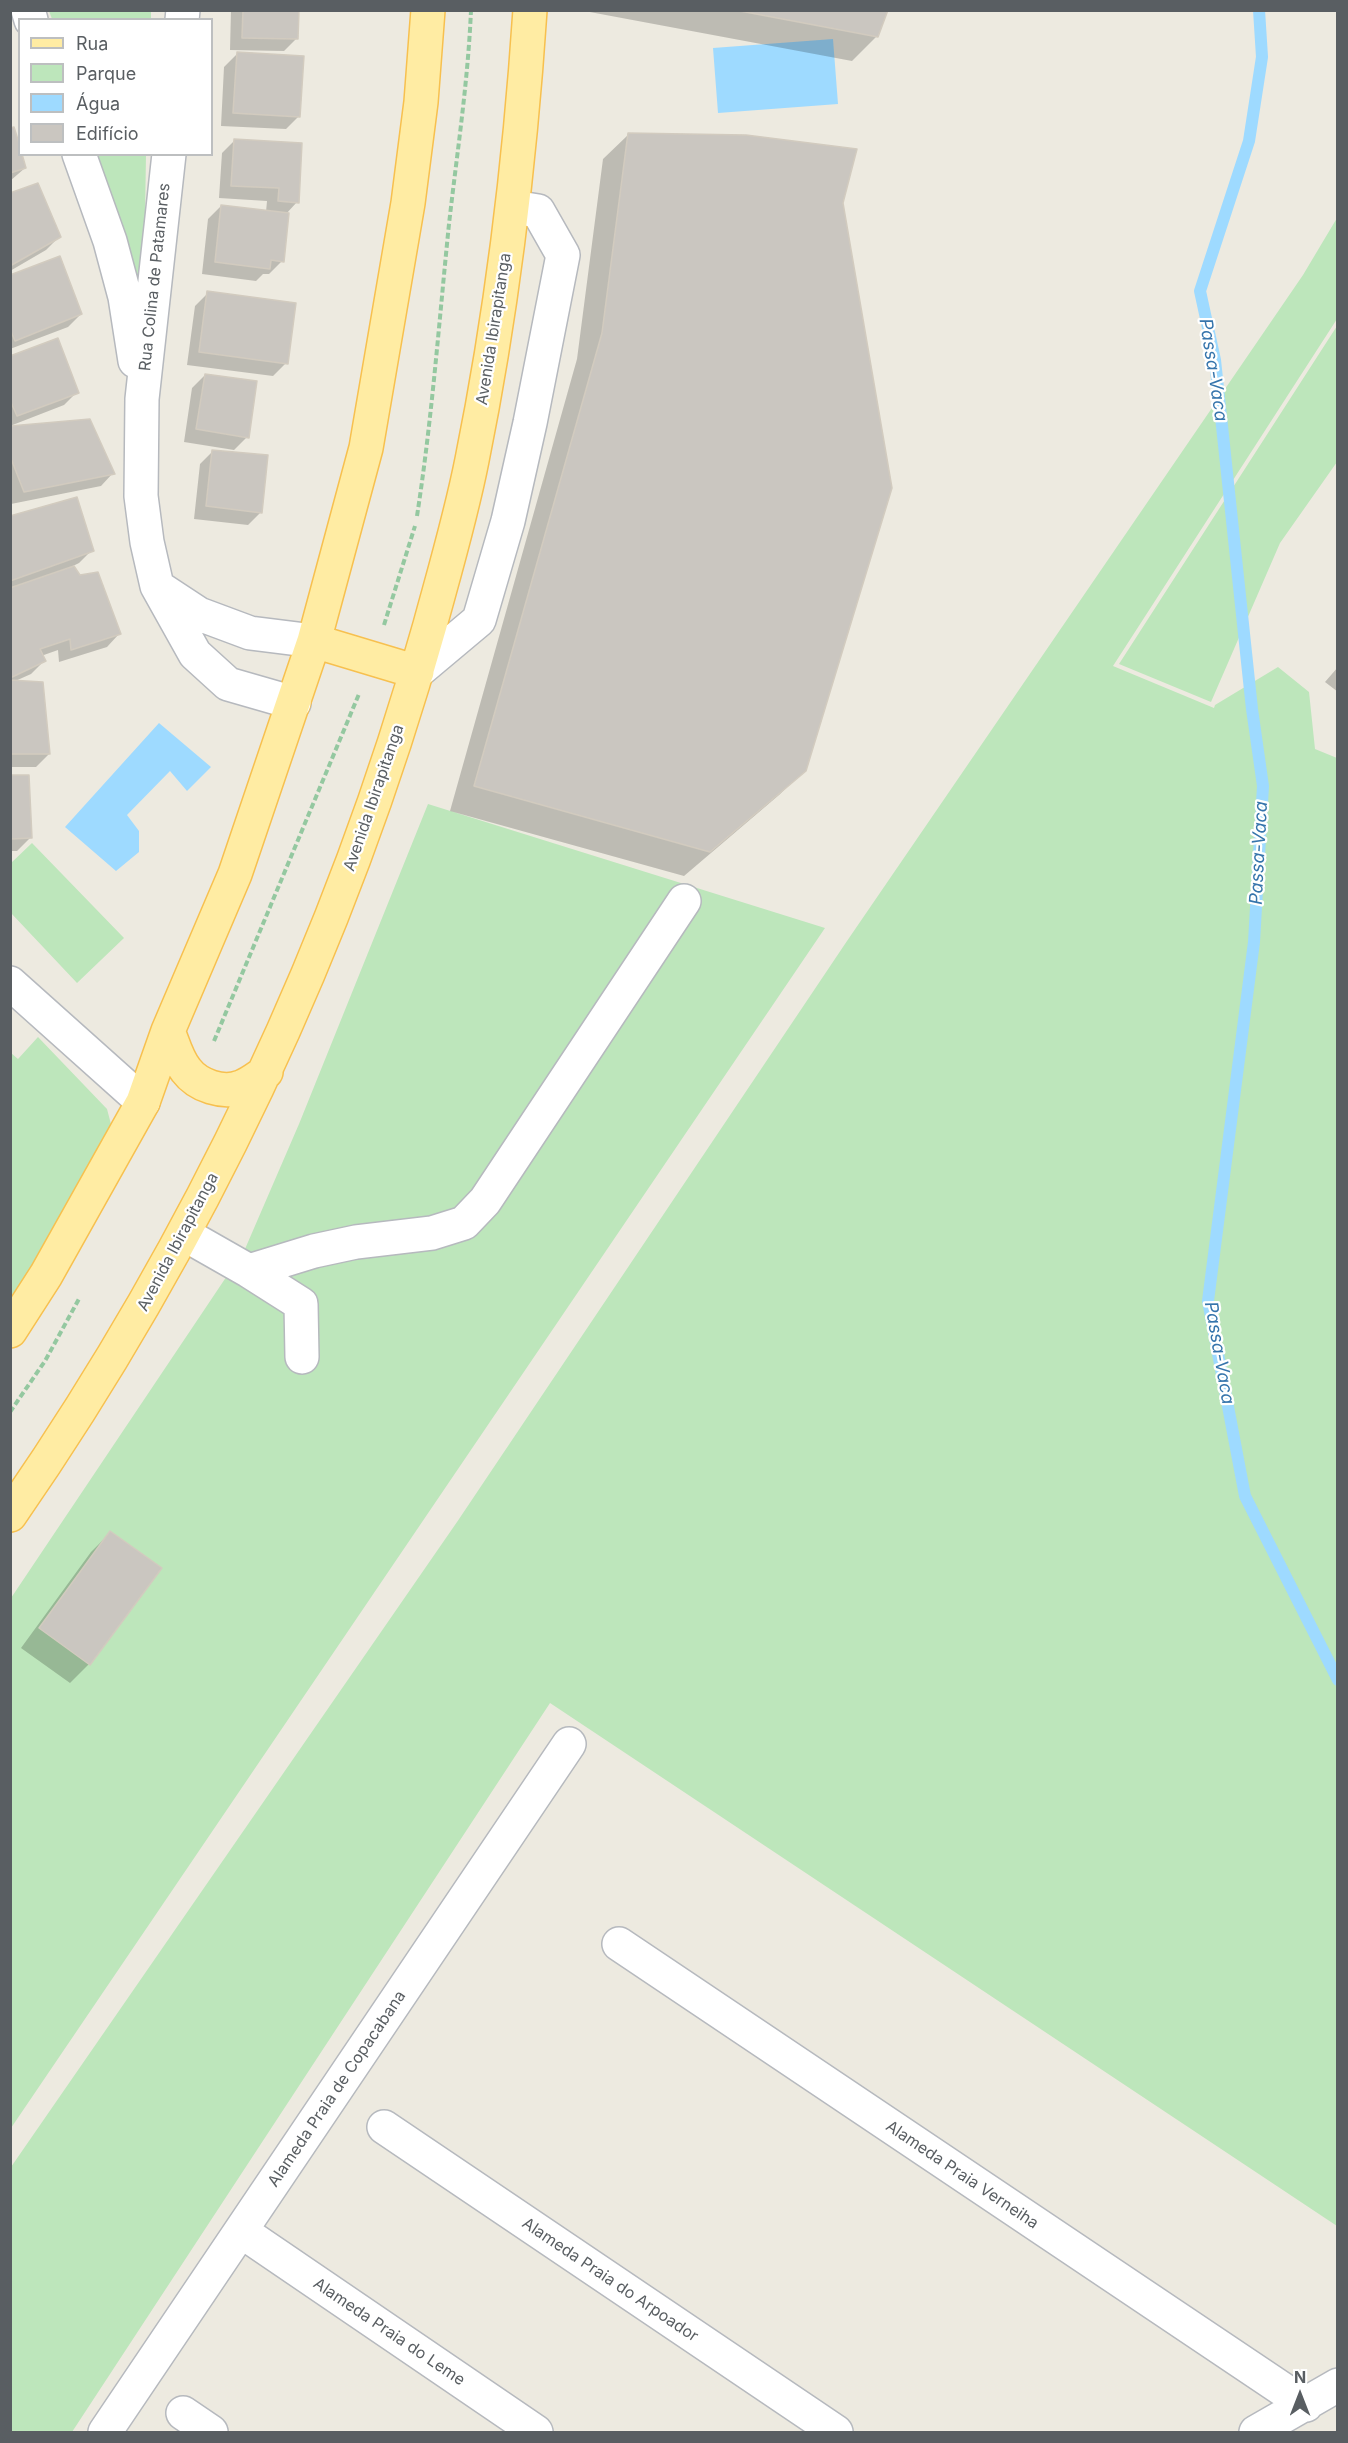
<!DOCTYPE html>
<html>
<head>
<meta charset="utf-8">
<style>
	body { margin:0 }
	#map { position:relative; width:1348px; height:2443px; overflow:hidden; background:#edeae0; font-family:Inter,sans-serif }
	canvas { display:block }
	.frame { position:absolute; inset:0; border:12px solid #595e62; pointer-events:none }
	.legend { position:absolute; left:18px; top:18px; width:195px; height:138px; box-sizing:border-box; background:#fff; border:2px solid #bdbfc0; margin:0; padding:8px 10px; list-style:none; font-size:18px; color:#595e62 }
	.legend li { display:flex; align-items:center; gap:12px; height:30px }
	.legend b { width:30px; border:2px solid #bdbfc0 }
	.north { position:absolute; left:1270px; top:2365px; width:60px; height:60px; -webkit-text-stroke:4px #fff; paint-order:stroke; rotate:0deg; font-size:16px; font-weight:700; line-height:24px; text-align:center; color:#595e62 }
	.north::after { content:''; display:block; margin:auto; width:21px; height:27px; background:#595e62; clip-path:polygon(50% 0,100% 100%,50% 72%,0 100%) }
</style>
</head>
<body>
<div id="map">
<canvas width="1348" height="2443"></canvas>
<div class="frame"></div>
<ul class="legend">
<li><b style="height:8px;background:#ffeca3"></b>Rua</li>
<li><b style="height:16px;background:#bde6bb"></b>Parque</li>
<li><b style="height:16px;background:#9edaff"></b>Água</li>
<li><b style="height:16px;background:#cac6c0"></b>Edifício</li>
</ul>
<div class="north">N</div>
</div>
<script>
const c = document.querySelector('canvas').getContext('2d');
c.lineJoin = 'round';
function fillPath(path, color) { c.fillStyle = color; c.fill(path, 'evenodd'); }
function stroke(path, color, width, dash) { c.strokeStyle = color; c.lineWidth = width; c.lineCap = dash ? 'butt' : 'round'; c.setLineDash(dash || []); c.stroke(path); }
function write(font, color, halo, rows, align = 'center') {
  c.font = font + ' Inter,sans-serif'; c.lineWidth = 4.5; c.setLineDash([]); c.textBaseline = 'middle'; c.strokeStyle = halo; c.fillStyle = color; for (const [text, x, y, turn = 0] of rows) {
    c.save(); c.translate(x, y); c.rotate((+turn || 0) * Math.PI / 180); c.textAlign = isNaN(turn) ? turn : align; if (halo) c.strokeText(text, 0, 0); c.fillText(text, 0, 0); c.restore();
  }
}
fillPath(new Path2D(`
	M49 11V10L151 11V20L52 19Z
	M98 155H146L144 277H135Z
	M1337 218V319L1113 666 1214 708 1215 705 1278 667 1309 692 1315 749 1337 758V2226L550 1703 72 2432H11V2167L457 1522 847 941 1303 275Z
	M1337 326V462L1280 543 1211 702 1119 664Z
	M428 804 825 928 11 2128V1598L245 1249 299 1124Z
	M32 843 124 938 77 983 11 913V863Z
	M38 1037 107 1109 112 1128 11 1304V1053L18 1059Z`), '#bde6bb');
fillPath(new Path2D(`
	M833 39 838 104 718 113 713 48Z
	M159 723 211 767 187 791 170 771 127 815 139 831V852L116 871 65 827Z`), '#9edaff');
fillPath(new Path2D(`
	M231 10H297V38L284 51 230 50Z
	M579 10H887L877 36 852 61Z
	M237 54 299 116 286 129 221 126 224 67Z
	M10 129 25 168 10 181Z
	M628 135 841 203 805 770 779 795 684 876 450 811 577 359 603 159Z
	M235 140 297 202 286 214 282 261 269 274H263L256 281 202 274 208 219 221 206 266 212 267 201 219 198 222 153Z
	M10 195 59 237 46 250 10 271Z
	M10 277 81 314 68 327 10 349Z
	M208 293 286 363 273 376 187 365 195 306Z
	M10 358 77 392 64 405 10 426Z
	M205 375 247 437 234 450 184 442 192 388Z
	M10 428 113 473 101 486 11 504Z
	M213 451 261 512 248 525 194 519 200 464Z
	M10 518 92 550 79 563 73 566 119 634 107 647 59 662 58 650 41 656 44 661 31 674 13 682 49 754 36 767H10Z
	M1338 667V692L1325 682Z
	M10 777 30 838 17 851H10Z
	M110 1533 89 1664 70 1683 21 1648 91 1552Z`), '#0003');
stroke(new Path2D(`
	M1259 10 1262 57 1249 141 1200 291 1215 360 1252 709 1263 786 1254 942 1208 1301 1245 1496 1338 1680`), '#9edaff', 12);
const building = new Path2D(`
	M243 10H299L298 39 242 38Z
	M735 10H888L878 37Z
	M237 52 304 56 300 117 233 113Z
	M14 127 20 146V154H22L26 168 10 173V128Z
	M628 133 746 135 857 149 843 203 892 488 806 771 710 852 474 786 602 333Z
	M234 139 302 143 299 203 278 201 279 188 231 186Z
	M38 183 61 237 10 266V193Z
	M221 205 289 213 284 262 271 260 270 269 215 262Z
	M60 256 82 314 15 341 10 329V275Z
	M207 291 296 303 288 364 199 352Z
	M58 338 79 393 17 416 10 400V356Z
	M205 374 257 381 249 438 196 429Z
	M90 419 115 474 24 492 10 456V426Z
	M212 450 268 455 262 513 206 506Z
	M77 497 94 551 10 581V516Z
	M74 566 80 575 98 572 121 634 71 650 70 639 40 649 46 661 10 678V588Z
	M10 680 43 682 50 754H10Z
	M10 775H29L32 838 10 839Z
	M110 1531 162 1568 90 1665 39 1628Z`);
fillPath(building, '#cac6c0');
stroke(building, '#d2cbbf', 1.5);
const minor = new Path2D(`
	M28 10 31 20
	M182 20 183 10
	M79 154 110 241 125 297 135 361
	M169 154 142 399 141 496 147 542 157 586 195 654 228 684 294 703
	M161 589 199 614 250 633 314 641
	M417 672 479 620 508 521 530 423 563 255 538 211 513 207
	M10 983 143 1102
	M184 1234 249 1271 314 1251 356 1242 432 1233 464 1223 485 1201 684 901
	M249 1271 301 1304 302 1357
	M619 1944 1306 2405
	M384 2127 836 2432
	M241 2231 536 2432
	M183 2413 211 2432
	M105 2432 569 1744
	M1256 2432 1338 2385`);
const major = new Path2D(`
	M314 641 417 672
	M168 1031C173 1043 177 1059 186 1070 198 1086 223 1094 241 1087 250 1084 258 1077 266 1072
	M10 1331 46 1275 143 1102 168 1031 235 874 314 641 366 448 408 203 421 102 428 10
	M10 1515C198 1244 341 943 430 625 445 570 461 516 472 460 502 312 520 162 530 10`);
stroke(minor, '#b6b9be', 36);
stroke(major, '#f7c04f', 36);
stroke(new Path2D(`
	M417 516C432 419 439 322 449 224 457 153 468 82 471 10
	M384 625 415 526
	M214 1041 359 694
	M10 1412 45 1361 80 1297`), '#94c8a0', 4, [6, 3]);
stroke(minor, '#fff', 33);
stroke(major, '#ffeca3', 33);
write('16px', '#595e62', '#fff', [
	["Rua Colina de Patamares",155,277,-84],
	["Avenida Ibirapitanga",494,329,-81],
	["Avenida Ibirapitanga",374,798,-71],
	["Avenida Ibirapitanga",178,1242,-62],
	["Alameda Praia de Copacabana",337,2089,-56],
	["Alameda Praia Verneiha",962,2175,34],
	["Alameda Praia do Arpoador",610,2280,34],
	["Alameda Praia do Leme",389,2332,34]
]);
write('italic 18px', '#3675ac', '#fff', [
	["Passa-Vaca",1213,370,81],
	["Passa-Vaca",1259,853,-87],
	["Passa-Vaca",1219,1353,80]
]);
</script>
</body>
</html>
